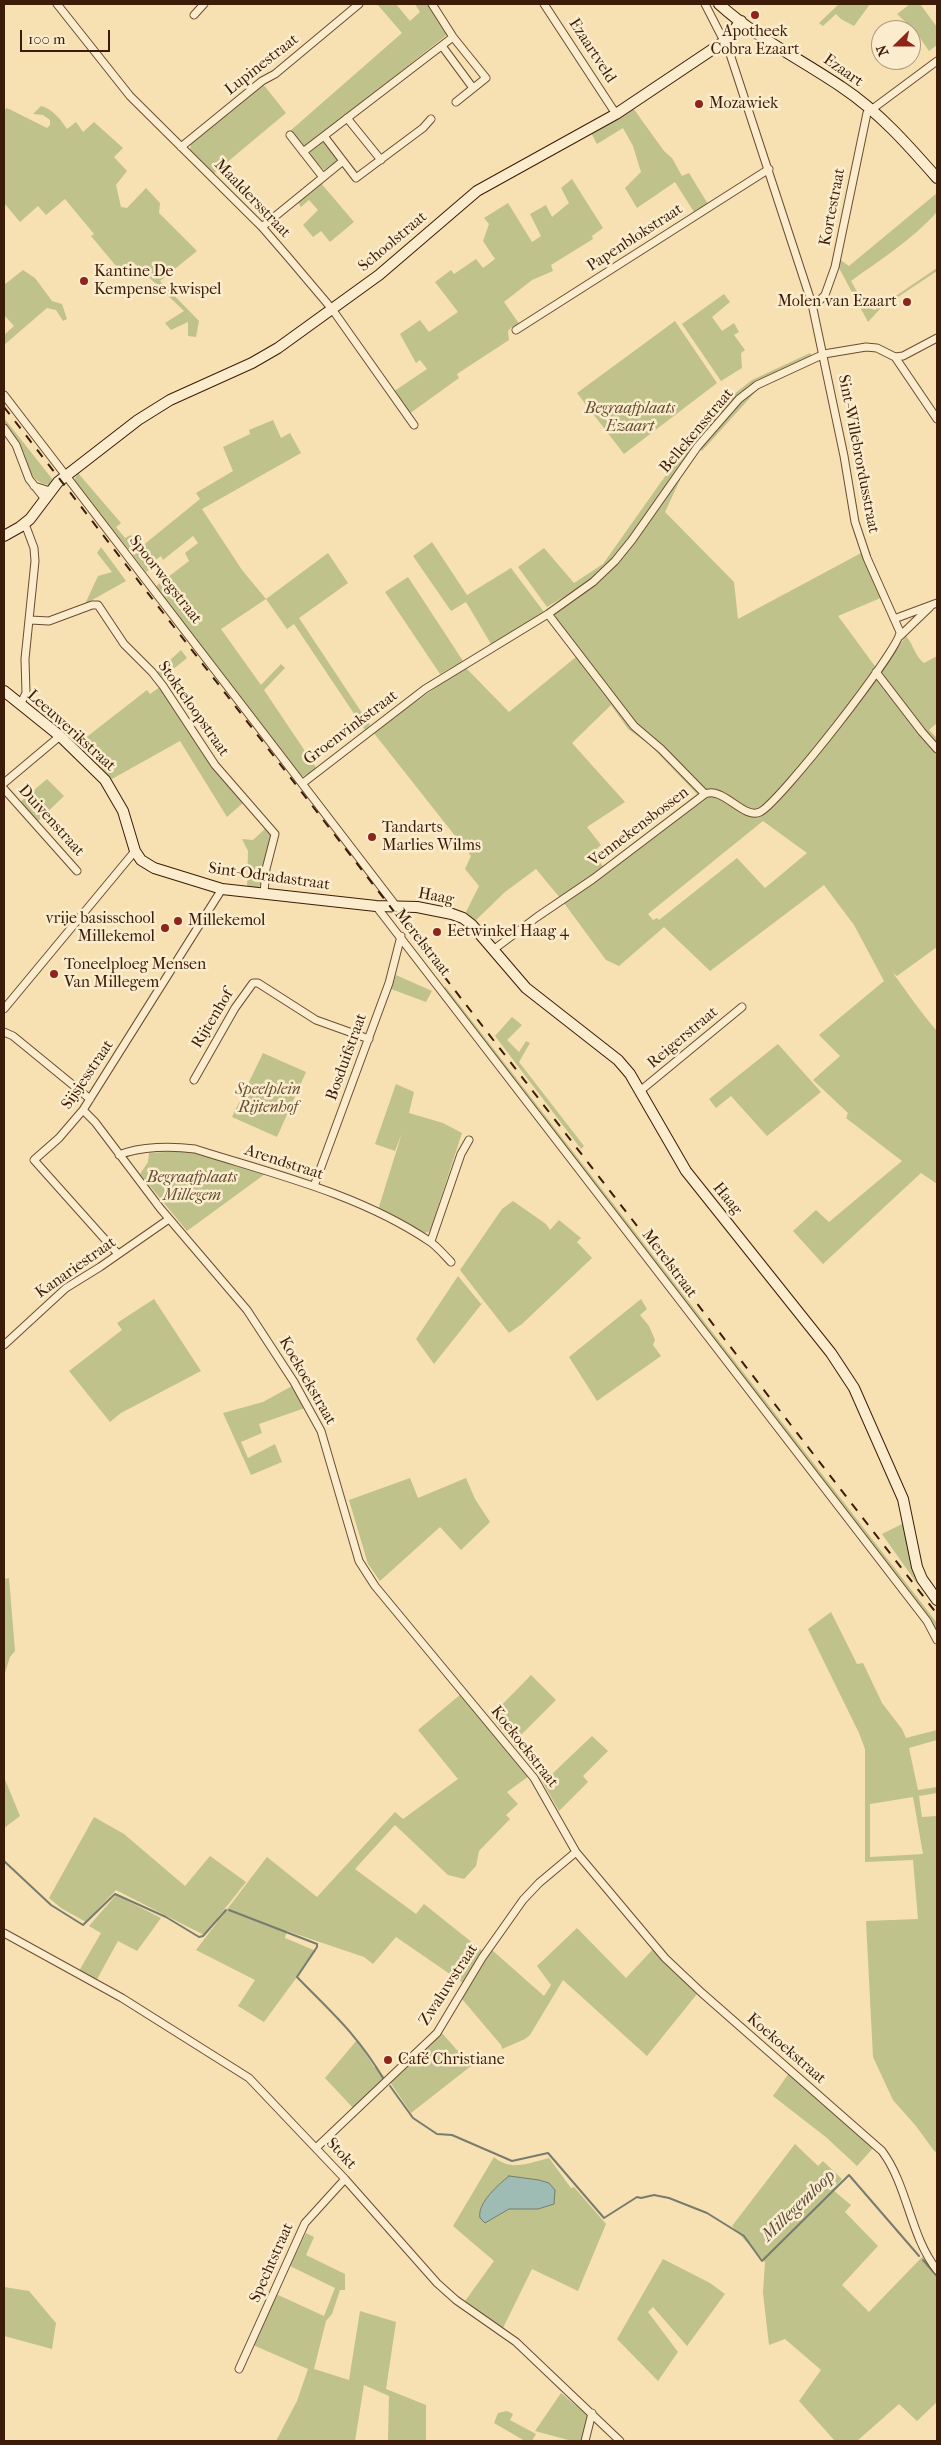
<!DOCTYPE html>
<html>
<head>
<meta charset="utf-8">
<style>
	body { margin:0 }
	#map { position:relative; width:941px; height:2445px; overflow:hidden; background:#f7e1b2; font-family:"IM FELL French Canon",serif }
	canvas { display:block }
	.frame { position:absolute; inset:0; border:5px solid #3c1c08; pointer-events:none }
	.north { position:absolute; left:871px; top:20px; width:50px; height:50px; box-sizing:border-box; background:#faeccd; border:1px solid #ae997e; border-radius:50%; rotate:248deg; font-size:14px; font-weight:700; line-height:20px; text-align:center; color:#3c1c08 }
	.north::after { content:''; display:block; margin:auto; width:18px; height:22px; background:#8f2418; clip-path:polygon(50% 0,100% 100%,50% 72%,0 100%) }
	.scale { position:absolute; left:20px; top:30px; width:90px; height:22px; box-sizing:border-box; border:2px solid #3c1c08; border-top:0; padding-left:6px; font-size:15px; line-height:18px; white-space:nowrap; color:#3c1c08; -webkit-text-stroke:4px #faeccd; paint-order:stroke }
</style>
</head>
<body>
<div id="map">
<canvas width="941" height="2445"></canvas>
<div class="frame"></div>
<div class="north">N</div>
<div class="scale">100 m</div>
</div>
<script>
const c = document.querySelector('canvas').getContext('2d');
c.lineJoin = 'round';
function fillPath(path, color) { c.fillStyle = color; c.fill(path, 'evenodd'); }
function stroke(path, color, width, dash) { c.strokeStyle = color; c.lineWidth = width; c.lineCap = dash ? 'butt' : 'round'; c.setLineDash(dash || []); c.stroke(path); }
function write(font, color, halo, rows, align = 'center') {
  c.font = font + ' "IM FELL French Canon",serif'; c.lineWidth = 5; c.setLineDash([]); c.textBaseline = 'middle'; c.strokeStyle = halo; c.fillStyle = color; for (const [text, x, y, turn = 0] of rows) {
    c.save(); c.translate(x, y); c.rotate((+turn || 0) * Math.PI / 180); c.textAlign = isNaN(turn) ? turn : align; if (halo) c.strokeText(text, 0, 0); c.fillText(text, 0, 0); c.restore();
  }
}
fillPath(new Path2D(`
	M377 4H396L410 21 420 12 415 4H429L448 34 304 148 290 131 402 33Z
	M839 4H870L854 26 841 19 836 14 823 26 819 23Z
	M910 4H920L937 27V45L929 51 915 31 897 14Z
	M263 84 286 113 213 174 190 150 191 143Z
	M41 106C53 109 60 119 67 129L76 122 83 132 94 122 123 148 114 157 127 171 116 185 121 207 127 208 146 188 160 203 159 213 197 251 160 281 199 321 196 337 188 336V322L171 330 165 323 184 311 133 262 121 272 91 236 94 234 65 199 46 215 38 206 20 222 4 203V110L7 108 47 128 50 125V120L43 115 33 114Z
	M633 108 664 151 672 158 682 176 689 173 708 204 694 212 675 182 637 208 625 188 641 172 633 146 623 128 597 144 591 133Z
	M323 142 337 159 336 162 324 170 311 157 310 152Z
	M572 179 603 228 592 236 593 239 551 265 553 271 532 280 504 302 520 325 512 327 508 331 509 340 457 374 459 378 409 414 393 392 427 369 420 360 416 363 400 334 420 320 429 332 458 312 435 282 451 270 454 274 476 259 483 268 495 259 483 241 489 224 484 218 508 203 532 242 541 236 530 214 546 205 552 217 569 203 561 188Z
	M320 182 354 222 330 242 321 231 313 237 303 225 318 210 309 200 301 207 297 201Z
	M937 193V212C912 240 881 259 851 281L865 306 875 310 937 268V271L880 309 868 322 839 268V259L849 266Z
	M23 270 35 278 52 301 62 304 67 319 63 321 56 310 47 308 4 345V335L14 326 4 315V285Z
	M724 294 730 302 712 317 722 331 734 323 739 332 734 335 745 350 741 353 742 368 721 381 682 324Z
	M675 321 717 383 624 454 577 393Z
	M810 353 812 356 754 385 757 390 702 451 700 449 678 478 680 480 665 512 734 582 738 619 863 552 883 597 838 616 880 673 906 636C914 645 914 655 924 663L937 656V723L929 730 937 738V745L874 671 807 761 811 764 877 679 937 752V947L897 976 893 973C907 992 921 1013 937 1031V1184L921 1173 823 1264 793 1231 816 1210 829 1222 902 1161 846 1118 848 1113 813 1080 840 1056 819 1035 884 981 854 925 824 885 710 971 664 927 619 966 606 960 561 899 536 869 505 892 474 922 465 914 479 886 465 869 471 856 373 732 465 667 509 712 582 652 553 615 581 596 577 589 547 607 518 567 544 548 574 583 603 564 683 451 729 398 752 380ZM611 705 628 729 650 745 697 794 603 866 592 853 601 845 587 827 625 802 572 743ZM763 821 807 853 765 888 737 858 659 920 657 918 653 920 648 914Z
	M4 418 53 480 49 485C28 482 30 465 22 449 17 440 10 431 4 422Z
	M273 420 281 438 290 433 301 453 202 509 242 570 266 599 328 553 348 583 299 618 370 725 365 730 294 624 287 629 266 599 221 629 261 685 281 664 285 668 264 690 317 769 302 777 298 775 199 647 201 645 155 587 189 561 185 553 198 543 193 536 163 560 161 556 154 561 156 565 146 572 74 480 78 473 121 523 116 527 125 538 131 535 141 547 200 499 196 493 233 471 223 447 250 434 249 430Z
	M432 542 467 595 511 568 544 612 491 644 466 602 451 611 413 556Z
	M101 547 126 581 85 604 98 576 112 572 97 553Z
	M408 577 463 661 440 674 385 592Z
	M181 650 187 658 161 679 157 672Z
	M160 687 209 762 244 802 227 817 180 741 112 779 79 743 147 690 150 694Z
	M47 779 64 796 37 822 19 803Z
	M267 827 273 834 263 883 256 889 247 888 248 851 242 839 253 840Z
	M396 975 432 991 426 1002 391 989Z
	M445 986 937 1623V1633L931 1621 445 991Z
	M512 1017 522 1025 507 1040 519 1052 526 1041 530 1043 519 1062 584 1146 581 1149 495 1036Z
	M778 1044 821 1092 767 1136 731 1096 716 1108 709 1099Z
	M263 1053 306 1072 277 1137 232 1117Z
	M396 1084 414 1092 409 1113 443 1123 462 1133 430 1231 423 1234 378 1210 402 1133 395 1151 375 1144Z
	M181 1151 191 1152 265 1174 187 1231 140 1174 148 1162 149 1153Z
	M513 1201 546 1224 550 1230 559 1220 581 1238 577 1242 592 1258 522 1324 509 1333 484 1301 434 1364 416 1339 458 1276 481 1304 484 1301 460 1270 502 1209Z
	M154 1299 201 1371 121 1413 110 1422 69 1371 122 1330 117 1323Z
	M641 1299 647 1309 640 1315 649 1326 655 1340 653 1345 661 1356 597 1401 569 1357Z
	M292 1386 305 1408 259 1424 262 1433 241 1442 248 1458 275 1444 282 1462 251 1475 223 1413 263 1402Z
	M410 1478 418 1498 466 1478 475 1499 490 1522 461 1550 440 1527 380 1581 368 1564 349 1500Z
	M904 1523 921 1582 918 1585 882 1534Z
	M9 1578 15 1651 10 1657 4 1676V1579Z
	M831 1612 857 1664 863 1663 882 1703 902 1729 906 1738 937 1730V1740L909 1748 918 1790 937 1787V1793L919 1796 922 1817 937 1816V2150L935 2152 916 2126 893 2100 873 2057 866 1921 918 1919 913 1860 865 1862V1749L859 1733 808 1629ZM913 1797 923 1854 870 1857V1804Z
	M531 1675 556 1700 519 1737 552 1774 592 1736 608 1751 583 1776 588 1782 559 1811 538 1774 491 1716Z
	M461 1694 529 1776 507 1792 518 1804 506 1815 510 1819 479 1851 476 1866 464 1879 448 1875 395 1825 355 1869 416 1914 424 1904 484 1952 463 1983 396 1937 373 1964 364 1957 287 1931 285 1938 316 1951 264 2022 238 2006 255 1980 196 1950 267 1857 317 1897 395 1812 403 1819 458 1779 418 1730Z
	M4 1777 20 1816 4 1828Z
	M94 1817 124 1834 185 1886 210 1856 246 1882 204 1935 116 1890 86 1922 61 1908 49 1898Z
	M116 1895 161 1918 137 1951 118 1941 96 1981 79 1971 101 1933 89 1926Z
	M577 1928 626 1978 654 1948 697 1994 647 2056 563 1980 530 2035 525 2039 502 2049 501 2045 462 1999 492 1950 544 1996 551 1985 537 1966Z
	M441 2032 471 2066 411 2113 390 2082Z
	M357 2040 374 2067H377L385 2078 354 2109 325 2078Z
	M789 2073 874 2147 857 2166 827 2138 773 2096Z
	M795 2144 818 2166 823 2161 842 2179 833 2190 851 2205 845 2212 878 2246 842 2285 869 2312 924 2255 937 2275V2402L917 2421 899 2404 857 2441H835L799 2401 821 2370 785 2339 769 2345 763 2293 765 2262 732 2226Z
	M494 2157C512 2172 528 2163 549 2158L571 2188 574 2187 606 2224 578 2291 532 2269 503 2328 465 2301 494 2261 453 2226Z
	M306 2233 314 2237 306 2255 345 2274V2290H340L332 2314 326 2321 314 2369 349 2380 360 2311 396 2322 386 2389 426 2405V2441H388L389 2396 364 2385 355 2441H276L297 2401 308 2369 253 2345 276 2294 324 2316 335 2288 290 2266Z
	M663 2259 710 2283 725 2294 687 2346 653 2307 648 2312 678 2352 658 2381 617 2339Z
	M4 2287 29 2291 56 2323 52 2349 4 2336Z
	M561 2393 588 2416 583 2441H572L535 2431Z
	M507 2411 513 2414 510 2420 536 2434 532 2441H525L494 2423 498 2413Z`), '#bfc28a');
const water = new Path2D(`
	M509 2176 539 2180 549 2183 555 2190 554 2204 538 2209H509L485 2223 480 2218C477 2203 498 2185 509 2176Z`);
fillPath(water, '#9fbcb4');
stroke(water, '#777c6f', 1);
stroke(new Path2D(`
	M4 1861 51 1905 83 1925 115 1894 166 1917 199 1937 203 1936 226 1910
	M229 1910 317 1944V1947L297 1977C331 2012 357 2034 383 2078
	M390 2086 413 2118 437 2134 452 2135 512 2161 548 2153 604 2218 637 2197 641 2198 654 2195 669 2198 707 2213 744 2236 762 2261 849 2175 919 2256
	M923 2260 937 2276`), '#777c6f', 2);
const street = new Path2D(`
	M57 4 130 96 262 227 288 257 332 309 414 425
	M432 4 453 37 486 78 456 102
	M544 4 616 114
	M194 15 204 4
	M442 46 473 88
	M347 118 381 160
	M290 135 322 176
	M324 136 356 178 423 128 431 119
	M181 147 262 81 275 74 359 4
	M303 152 453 37
	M262 227 343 161
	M812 304 819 301 825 295 835 267 867 113 937 61
	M516 330 769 169
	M895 357 937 419
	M4 395 396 906
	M4 428 16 445 29 479 45 499
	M34 486 50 491
	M894 619 937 603
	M30 620 49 621 92 605H98L124 644 152 672 163 686 215 765 275 834 266 869 264 893
	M900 636 930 607
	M876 672 922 732 937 749
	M20 705 26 693 25 659 35 561 34 548 25 524
	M4 783 60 736
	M303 783 425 689 548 614 593 582 615 561 632 540 698 446 739 399 757 385 824 354 866 347 877 348 895 357 903 356 937 338
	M4 789 77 871
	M705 794C723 786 744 820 760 812 779 803 900 649 900 632L867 558 855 522 844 456 812 304 729 51 705 4
	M376 906 927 1621 937 1640
	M493 950 537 917 593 879 705 794 661 749 634 726 548 614
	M4 1009 135 851
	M4 1032 13 1036 90 1099
	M194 1080 235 1008 253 983H258L316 1020 369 1039
	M640 1091 742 1007
	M83 1110 95 1122 160 1208 247 1310 294 1382 321 1431 359 1561 375 1586 534 1778 576 1852 665 1958 702 1993 882 2151C908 2186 910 2236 937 2270
	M119 1155C141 1146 172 1146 195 1149 274 1174 359 1194 429 1241 437 1246 444 1255 451 1262
	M314 1186 389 983 401 936
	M431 1241 461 1154 469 1140
	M118 1254 34 1160 59 1138 83 1110 222 889
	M4 1345 66 1288 100 1267 169 1219
	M4 1933 122 1998 249 2078 345 2179 437 2283 456 2300 516 2342 620 2441
	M316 2148 437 2033 482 1958 523 1900 539 1883 576 1852
	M239 2369 305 2223 345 2179
	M585 2441 592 2413`);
const secondary = new Path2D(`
	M719 4C755 37 802 60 843 88 879 112 908 145 937 178
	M4 536 20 527 30 519 58 482 138 420 170 400 252 363 278 348 379 275 477 191 616 114 725 41 741 21
	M4 691 60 736 105 780 123 811 135 851 141 860 154 868 222 889 376 906 417 907 452 914 463 918 472 925 526 988 618 1060 630 1074 686 1171 831 1353 854 1388 903 1499 917 1567 922 1579 937 1600`);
stroke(street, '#6b4d32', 9);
stroke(secondary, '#3c1c08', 12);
stroke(street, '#faeccd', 7);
stroke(secondary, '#faeccd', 10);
stroke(new Path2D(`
	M4 407 937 1614`), '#3c1c08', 2, [9, 9]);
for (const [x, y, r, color] of [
	[755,15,5,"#8f2418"],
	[699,104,5,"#8f2418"],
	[84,281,5,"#8f2418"],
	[907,302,5,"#8f2418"],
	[372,837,5,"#8f2418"],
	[178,921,5,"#8f2418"],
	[165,928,5,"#8f2418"],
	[437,932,5,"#8f2418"],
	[54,974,5,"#8f2418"],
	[388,2060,5,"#8f2418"]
]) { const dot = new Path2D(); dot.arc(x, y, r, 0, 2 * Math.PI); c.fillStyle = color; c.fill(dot); stroke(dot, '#faeccd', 2); }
write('16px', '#3c1c08', '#faeccd', [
	["Apotheek",755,32,"center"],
	["Cobra Ezaart",755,50,"center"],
	["Mozawiek",709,104],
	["Kantine De",94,272],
	["Kempense kwispel",94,290],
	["Molen van Ezaart",897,302,"right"],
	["Tandarts",382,828],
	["Marlies Wilms",382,846],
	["vrije basisschool",155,919,"right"],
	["Millekemol",155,937,"right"],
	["Millekemol",188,921],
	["Eetwinkel Haag 4",447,932],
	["Toneelploeg Mensen",64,965],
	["Van Millegem",64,983],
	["Café Christiane",398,2060]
], 'left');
write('16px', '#3c1c08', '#faeccd', [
	["Ezaartveld",592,51,57],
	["Lupinestraat",262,65,-38],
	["Ezaart",843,71,35],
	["Maaldersstraat",252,199,46],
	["Kortestraat",833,207,-79],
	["Papenblokstraat",635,238,-33],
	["Schoolstraat",393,242,-40],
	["Bellekensstraat",697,431,-50],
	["Sint-Willebrordusstraat",858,454,79],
	["Spoorwegstraat",165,580,52],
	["Stokteloopstraat",193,709,55],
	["Groenvinkstraat",351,728,-37],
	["Leeuwerikstraat",71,731,42],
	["Duivenstraat",51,821,48],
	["Vennekensbossen",639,827,-37],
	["Sint-Odradastraat",269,877,8],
	["Haag",436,897,11],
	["Merelstraat",422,943,52],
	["Rijtenhof",213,1019,-59],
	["Reigerstraat",683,1038,-40],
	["Bosduifstraat",347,1057,-70],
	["Sijsjesstraat",88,1075,-56],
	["Arendstraat",284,1163,18],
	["Haag",727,1199,51],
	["Merelstraat",669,1264,53],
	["Kanariestraat",76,1268,-35],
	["Koekoekstraat",307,1381,60],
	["Koekoekstraat",524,1747,52],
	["Zwaluwstraat",449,1985,-57],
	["Koekoekstraat",786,2049,41],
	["Stokt",341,2154,47],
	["Spechtstraat",272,2263,-66]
]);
write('italic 16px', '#634e2f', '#faeccd', [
	["Begraafplaats",630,409],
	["Ezaart",630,427],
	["Speelplein",268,1090],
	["Rijtenhof",268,1108],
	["Begraafplaats",192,1178],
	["Millegem",192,1196]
]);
write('italic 18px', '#5a4c3c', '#faeccd', [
	["Millegemloop",799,2206,-44]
]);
</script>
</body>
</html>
